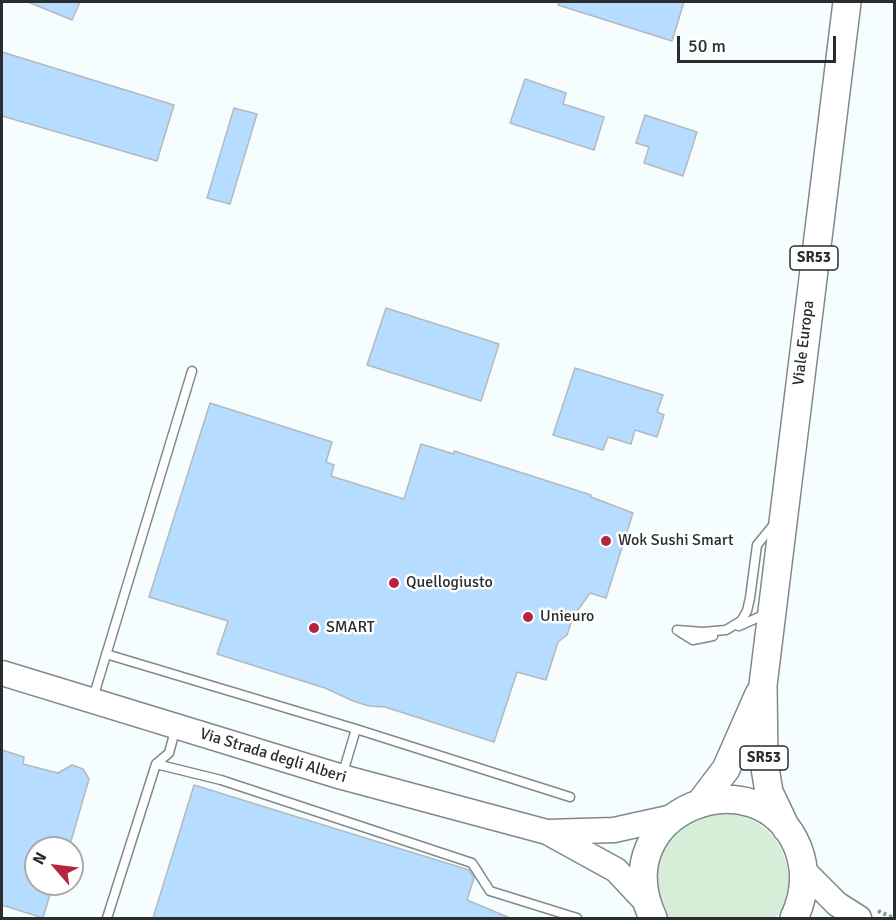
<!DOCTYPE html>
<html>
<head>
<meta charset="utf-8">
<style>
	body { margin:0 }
	#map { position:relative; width:896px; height:920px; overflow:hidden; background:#f5fdfe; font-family:Signika,sans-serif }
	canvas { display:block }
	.frame { position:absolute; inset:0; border:3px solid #2a2d2d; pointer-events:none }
	.north { position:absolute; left:24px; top:836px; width:60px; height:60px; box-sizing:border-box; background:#fff; border:2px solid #aaabab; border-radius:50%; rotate:298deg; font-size:16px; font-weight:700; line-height:24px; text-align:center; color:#2a2d2d }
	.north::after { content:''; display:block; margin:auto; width:21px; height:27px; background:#b62440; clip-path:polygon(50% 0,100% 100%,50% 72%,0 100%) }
	.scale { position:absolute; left:677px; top:36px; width:159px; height:27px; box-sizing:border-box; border:3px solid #2a2d2d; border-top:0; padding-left:8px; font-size:18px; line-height:21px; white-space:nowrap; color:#2a2d2d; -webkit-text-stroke:4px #fff; paint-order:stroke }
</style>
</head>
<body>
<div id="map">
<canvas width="896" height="920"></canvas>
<div class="frame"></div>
<div class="north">N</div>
<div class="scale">50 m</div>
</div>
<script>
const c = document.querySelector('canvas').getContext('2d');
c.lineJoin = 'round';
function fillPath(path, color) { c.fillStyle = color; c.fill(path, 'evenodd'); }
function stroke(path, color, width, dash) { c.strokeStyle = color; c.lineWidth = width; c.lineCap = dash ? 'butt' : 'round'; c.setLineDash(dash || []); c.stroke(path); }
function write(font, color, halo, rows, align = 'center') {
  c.font = font + ' Signika,sans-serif'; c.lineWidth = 5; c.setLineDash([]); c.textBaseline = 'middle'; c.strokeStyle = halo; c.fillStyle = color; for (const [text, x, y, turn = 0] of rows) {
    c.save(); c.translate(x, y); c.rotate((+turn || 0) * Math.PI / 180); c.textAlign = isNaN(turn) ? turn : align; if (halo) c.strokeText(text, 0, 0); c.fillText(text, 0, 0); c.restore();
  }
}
fillPath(new Path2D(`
	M726 813C736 815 745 816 753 821 789 839 799 887 776 918H668C640 867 668 816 726 813Z`), '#d6edd7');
const building = new Path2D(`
	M28 2H80L72 20Z
	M559 2H684L672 41 558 5Z
	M2 52 174 105 157 161 2 116Z
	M525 79 566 93 563 104 604 117 594 150 510 123Z
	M234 108 257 114 230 204 207 198Z
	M645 115 697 132 683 176 644 163 649 147 636 143Z
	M386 308 499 344 481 401 367 365Z
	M575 368 663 395 657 412 664 415 657 437 635 430 631 444 608 437 603 450 553 435Z
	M210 403 332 442 326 462 334 465 331 476 404 499 421 444 454 454V451L591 495V497L633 513 606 598 590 593 573 617 567 635 558 642 546 680 517 672 494 742 385 707 369 706 353 701 325 688 217 654 228 621 149 597Z
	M2 750 24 757 23 764 58 773 72 765 83 769 89 779 69 848H36V884H53L43 918 2 905Z
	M194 785 469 870 474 878 467 900 510 918H153Z`);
fillPath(building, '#b6ddff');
stroke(building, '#b4b9bd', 1.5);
const service = new Path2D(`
	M739 626 768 613
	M677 630 703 632 726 630 741 621 747 611 750 598 757 545 775 523
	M680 632 693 640 713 636
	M106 654 356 729 570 797
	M93 698 192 371
	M156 764 221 780 472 863 490 891 577 918
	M342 776 356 729
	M107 918 156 764 169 753 176 727`);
const secondary = new Path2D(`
	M2 673 342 777 547 832 616 870 647 903
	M547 832 614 830 673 817
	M804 871 837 904 859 918`);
const primary = new Path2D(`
	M701 802 726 769 759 694
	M786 828 769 792 764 762 763 685 847 2
	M653 918C603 810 759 752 798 848 807 872 805 895 794 918`);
stroke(service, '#81888a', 11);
stroke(secondary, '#81888a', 27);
stroke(primary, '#81888a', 30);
stroke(new Path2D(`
	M878 911 894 918`), '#8c9292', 4, [3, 3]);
stroke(service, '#fff', 8);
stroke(secondary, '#fff', 24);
stroke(primary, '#fff', 27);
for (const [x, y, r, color] of [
	[606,541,6,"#b62440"],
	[394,583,6,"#b62440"],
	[528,617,6,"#b62440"],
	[314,628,6,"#b62440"]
]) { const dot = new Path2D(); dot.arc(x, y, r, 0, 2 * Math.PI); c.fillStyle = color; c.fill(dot); stroke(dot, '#fff', 2); }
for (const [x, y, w] of [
	[814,258,48],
	[764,758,48]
]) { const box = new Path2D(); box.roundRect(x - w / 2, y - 12, w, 24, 4.5); c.fillStyle = '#fff'; c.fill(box); stroke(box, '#2a2d2d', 1.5); }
write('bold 15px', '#2a2d2d', null, [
	["SR53",814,258],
	["SR53",764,758]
]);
write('16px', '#2a2d2d', '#fff', [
	["Viale Europa",804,343,-83],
	["Via Strada degli Alberi",273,756,17]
]);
write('16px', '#2a2d2d', '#fff', [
	["Wok Sushi Smart",618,541],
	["Quellogiusto",406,583],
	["Unieuro",540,617],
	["SMART",326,628]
], 'left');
</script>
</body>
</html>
